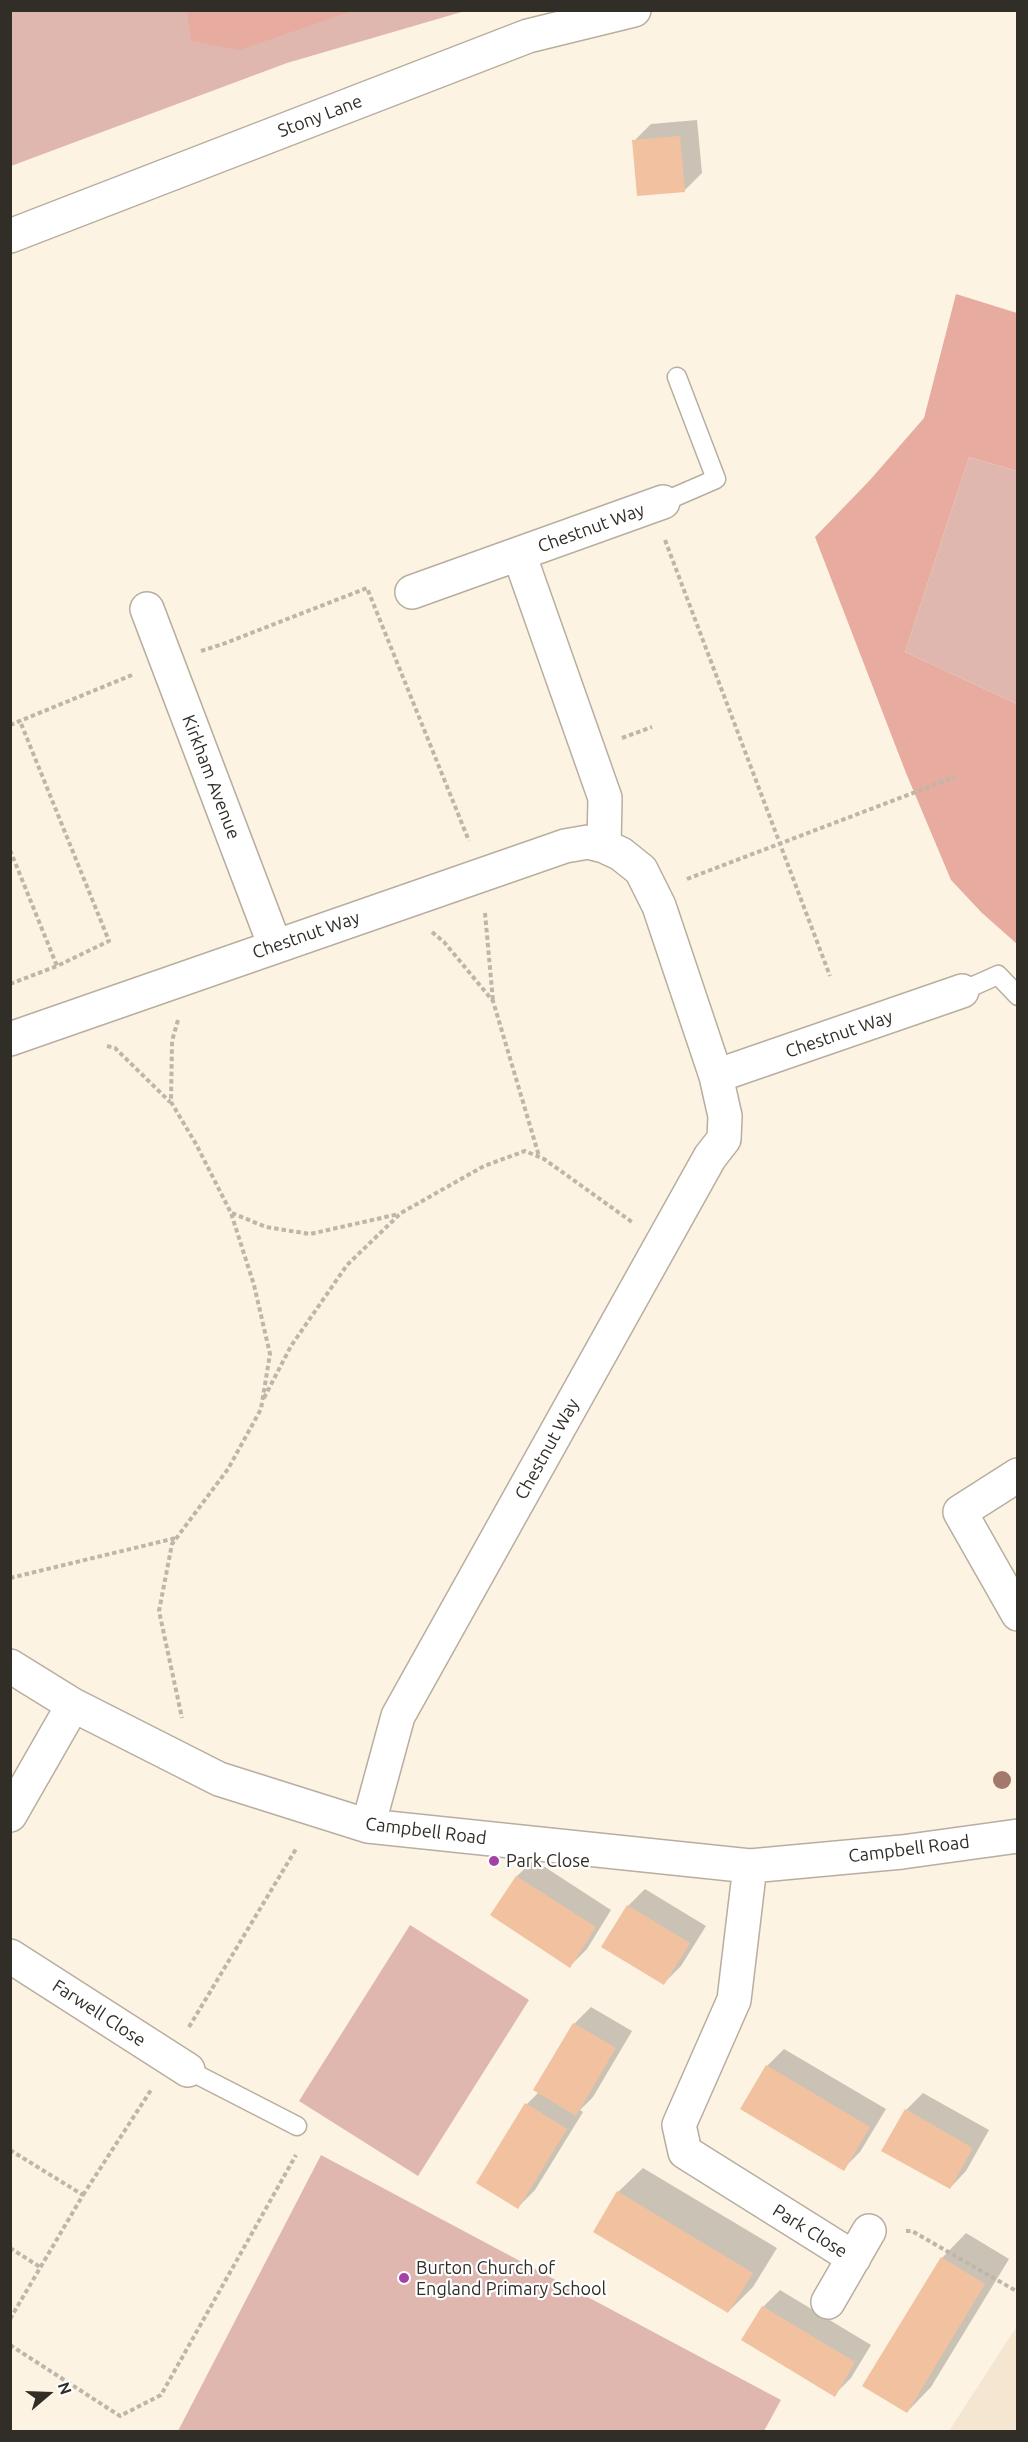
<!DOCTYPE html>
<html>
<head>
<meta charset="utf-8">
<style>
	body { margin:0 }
	#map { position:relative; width:1028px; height:2442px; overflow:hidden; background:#fdf3e3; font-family:Ubuntu,sans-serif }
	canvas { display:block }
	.frame { position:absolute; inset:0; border:12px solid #312e28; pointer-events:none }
	.north { position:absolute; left:18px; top:2364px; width:60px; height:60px; -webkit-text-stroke:4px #fff; paint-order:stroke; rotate:71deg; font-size:16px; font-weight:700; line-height:24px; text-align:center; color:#312e28 }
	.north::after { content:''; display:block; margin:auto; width:21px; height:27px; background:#312e28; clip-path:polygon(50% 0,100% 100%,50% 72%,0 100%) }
</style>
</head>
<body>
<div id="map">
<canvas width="1028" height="2442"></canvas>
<div class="frame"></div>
<div class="north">N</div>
</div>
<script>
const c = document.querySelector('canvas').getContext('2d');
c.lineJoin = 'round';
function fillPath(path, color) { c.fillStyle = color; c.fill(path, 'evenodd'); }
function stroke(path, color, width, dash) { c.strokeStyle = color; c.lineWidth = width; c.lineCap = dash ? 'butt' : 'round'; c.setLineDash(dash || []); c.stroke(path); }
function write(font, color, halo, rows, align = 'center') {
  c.font = font + ' Ubuntu,sans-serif'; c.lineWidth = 4.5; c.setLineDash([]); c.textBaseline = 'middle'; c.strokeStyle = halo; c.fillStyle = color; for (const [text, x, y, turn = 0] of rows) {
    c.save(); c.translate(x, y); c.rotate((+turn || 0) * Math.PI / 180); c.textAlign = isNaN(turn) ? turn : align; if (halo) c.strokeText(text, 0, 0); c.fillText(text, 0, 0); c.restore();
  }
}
fillPath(new Path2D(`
	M1017 2326V2431H949Z`), '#f4e6d0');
fillPath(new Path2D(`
	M11 11H465L287 63 11 166Z
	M969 457 1017 471V704L905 652Z
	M410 1925 529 2000 418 2176 299 2101Z
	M321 2155 781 2400 764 2431H178Z`), '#e0b7ae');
fillPath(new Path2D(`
	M187 11V10L352 11 240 50 191 41Z
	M956 294 1017 313V471L969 457 905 652 1017 704V944L982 913 951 880 906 773 815 537 870 480 924 418Z`), '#e7ac9f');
fillPath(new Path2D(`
	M697 120 702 173 685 190 634 141 651 124Z
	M534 1860 611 1910 587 1949 570 1966 492 1915 517 1876Z
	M645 1889 706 1926 681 1966 664 1983 628 1906Z
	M591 2007 632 2031 593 2097 580 2110 583 2112 535 2190 518 2207 478 2182 527 2104 539 2092 574 2024Z
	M784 2049 886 2109 860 2152 843 2169 767 2066Z
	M923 2093 989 2130 966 2171 950 2188 906 2110Z
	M643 2168 777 2248 753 2287 728 2312 618 2192Z
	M966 2233 1009 2259 931 2387 907 2412 942 2258Z
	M780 2290 871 2345 851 2378 834 2395 763 2307Z`), '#0003');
fillPath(new Path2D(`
	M680 136 685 192 637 196 632 140Z
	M516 1876 596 1927 570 1968 490 1915Z
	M627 1905 690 1943 664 1985 601 1947Z
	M573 2023 616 2048 576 2116 533 2090Z
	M766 2065 870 2127 844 2171 740 2109Z
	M525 2103 567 2129 518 2209 476 2183Z
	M905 2109 973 2148 950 2189 881 2151Z
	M617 2191 753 2273 728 2313 593 2232Z
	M941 2257 985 2284 907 2413 862 2386Z
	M762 2306 855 2362 835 2397 741 2340Z`), '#f2c19f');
const lane = new Path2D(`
	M663 502 716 479 677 377
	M962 991 998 975 1018 996
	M188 2070 297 2126`);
const street = new Path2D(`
	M519 554 605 798 604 846
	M412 592 663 502
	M147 609 275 946
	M10 1039 565 846 588 842 604 846 621 854 641 870 659 906 716 1076 725 1116 724 1139 710 1157 398 1716 368 1826
	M716 1076 962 991
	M1018 1475 960 1512 1018 1614
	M10 1666 73 1705 219 1779 368 1826 750 1866 902 1852 1018 1836
	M10 1815 73 1705
	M750 1866 734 2000 679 2125 685 2152 854 2258
	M10 1956 188 2070
	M828 2302 869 2231`);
const secondary = new Path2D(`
	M10 236 528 36 634 10`);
stroke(lane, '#b8aea0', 21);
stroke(street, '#b8aea0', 36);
stroke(secondary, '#b8aea0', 36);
stroke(new Path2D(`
	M665 540 830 976
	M201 651 223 644 367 588 469 841
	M10 725 132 675
	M622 738 652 727
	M10 850 57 966 109 941 20 721
	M687 879 955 777
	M485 913 493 1001
	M432 932 444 942 493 1001 539 1156
	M10 984 57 966
	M178 1020 172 1041 171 1102 196 1144 231 1213 254 1285 270 1354 261 1409 228 1469 172 1544 159 1611 182 1718
	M107 1046 115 1048 170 1102
	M232 1213 266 1227 310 1234 399 1214
	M264 1398 291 1346 347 1265 401 1213 484 1166 525 1151 544 1159 632 1222
	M10 1578 176 1538
	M189 2027 296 1849
	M10 2150 83 2195 10 2319
	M83 2195 151 2090
	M906 2231H912L1018 2292
	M10 2248 40 2267
	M10 2345 120 2416 161 2395 296 2155`), '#beb6a9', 4, [4.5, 3]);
stroke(lane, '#fff', 18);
stroke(street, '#fff', 33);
stroke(secondary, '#fff', 33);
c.fillStyle = '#a3796b';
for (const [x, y] of [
	[1002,1780]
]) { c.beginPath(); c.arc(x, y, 9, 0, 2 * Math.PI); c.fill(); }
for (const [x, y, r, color] of [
	[494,1861,6,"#a441a7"],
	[404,2278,6,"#a441a7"]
]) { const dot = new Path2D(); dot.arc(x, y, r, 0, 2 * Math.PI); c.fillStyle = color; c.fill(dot); stroke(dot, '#fff', 2); }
write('18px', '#312e28', '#fff', [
	["Stony Lane",320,116,-21],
	["Chestnut Way",591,528,-20],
	["Kirkham Avenue",211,777,69],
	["Chestnut Way",306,935,-19],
	["Chestnut Way",839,1034,-19],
	["Chestnut Way",547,1449,-61],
	["Campbell Road",426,1831,7],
	["Campbell Road",909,1849,-7],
	["Farwell Close",99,2013,33],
	["Park Close",810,2231,32]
]);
write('18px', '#312e28', '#fff', [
	["Park Close",506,1861],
	["Burton Church of",416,2268],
	["England Primary School",416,2289]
], 'left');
</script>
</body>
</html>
